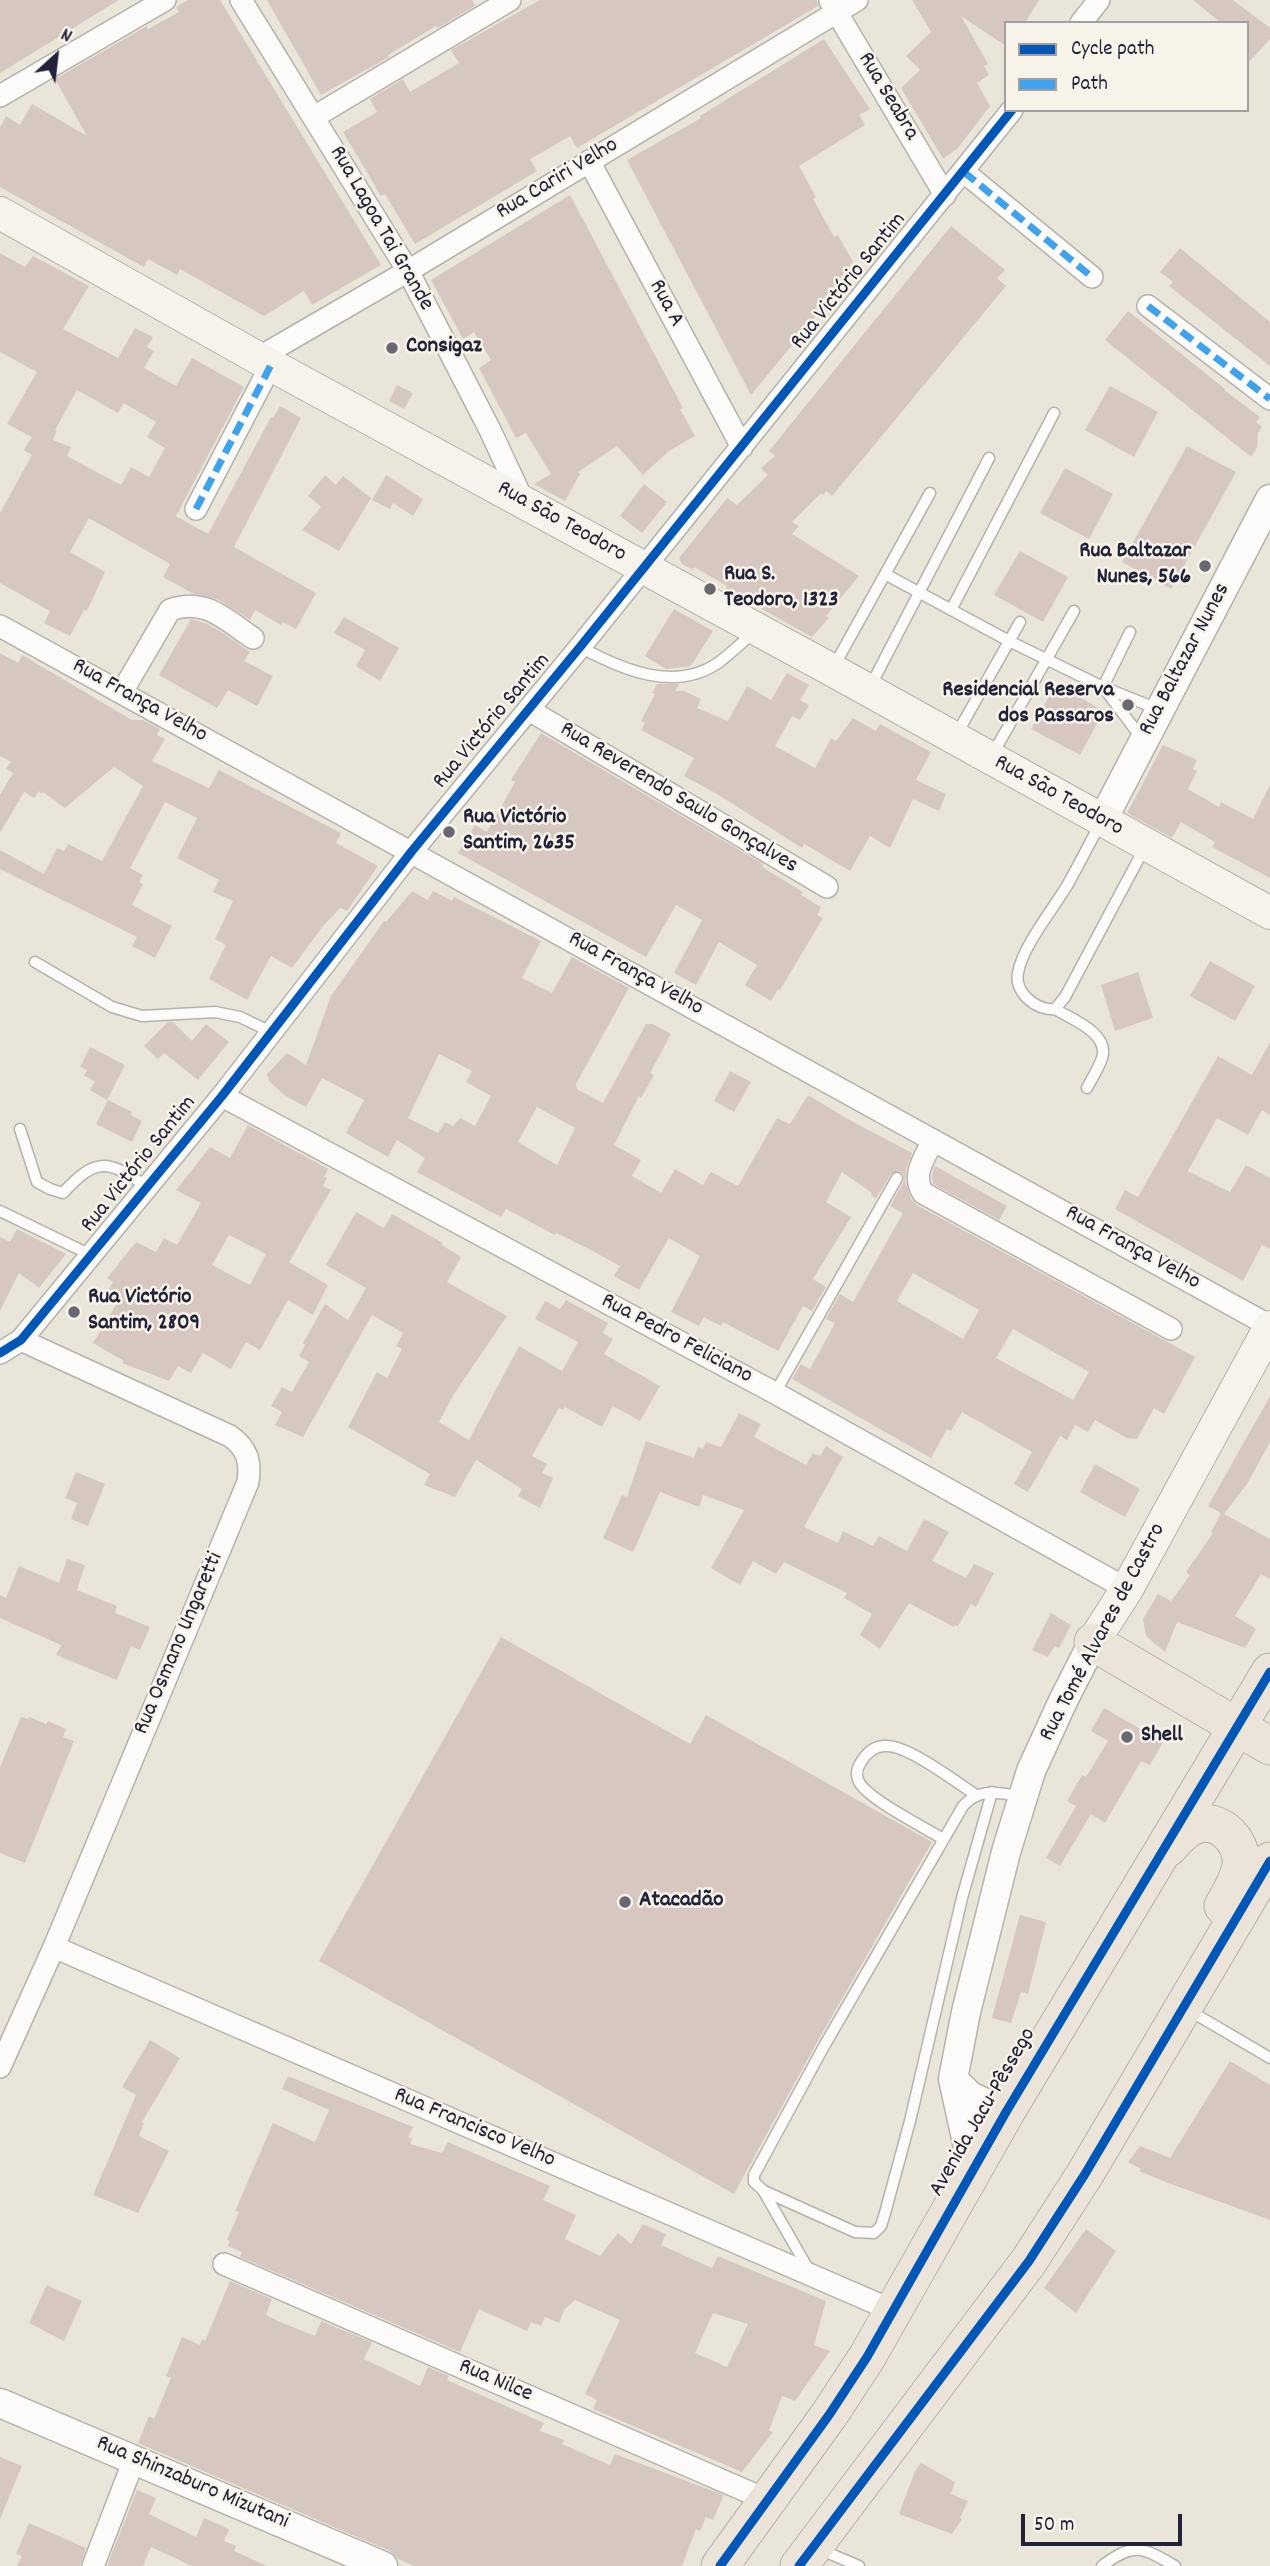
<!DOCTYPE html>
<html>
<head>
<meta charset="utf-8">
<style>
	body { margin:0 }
	#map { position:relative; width:1270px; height:2566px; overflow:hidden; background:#e9e6d9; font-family:Dekko,sans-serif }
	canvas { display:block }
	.legend { position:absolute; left:1004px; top:21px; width:245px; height:91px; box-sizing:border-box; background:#f7f3e8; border:2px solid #a29fa3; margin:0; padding:9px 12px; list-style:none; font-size:21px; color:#22223b }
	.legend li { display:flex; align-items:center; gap:14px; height:35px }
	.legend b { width:35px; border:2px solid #a29fa3 }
	.north { position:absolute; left:21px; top:21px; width:70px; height:70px; -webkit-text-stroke:5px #f7f3e8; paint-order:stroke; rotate:27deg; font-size:19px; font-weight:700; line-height:28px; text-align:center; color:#22223b }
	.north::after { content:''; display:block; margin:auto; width:24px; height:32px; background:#22223b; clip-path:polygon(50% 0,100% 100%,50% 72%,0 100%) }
	.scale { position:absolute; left:1021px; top:2514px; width:161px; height:32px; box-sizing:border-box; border:4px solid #22223b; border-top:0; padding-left:9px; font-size:21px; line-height:24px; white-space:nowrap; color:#22223b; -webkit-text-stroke:5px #f7f3e8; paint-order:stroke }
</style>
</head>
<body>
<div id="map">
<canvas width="1270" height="2566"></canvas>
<ul class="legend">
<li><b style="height:9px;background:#0057b8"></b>Cycle path</li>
<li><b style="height:9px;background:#3ea2ec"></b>Path</li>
</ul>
<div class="north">N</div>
<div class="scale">50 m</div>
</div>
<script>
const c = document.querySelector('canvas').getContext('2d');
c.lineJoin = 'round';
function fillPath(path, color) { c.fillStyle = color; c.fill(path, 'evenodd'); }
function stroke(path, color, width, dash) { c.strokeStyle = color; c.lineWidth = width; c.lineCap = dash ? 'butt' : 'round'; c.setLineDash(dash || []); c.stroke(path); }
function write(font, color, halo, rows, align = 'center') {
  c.font = font + ' Dekko,sans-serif'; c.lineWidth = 5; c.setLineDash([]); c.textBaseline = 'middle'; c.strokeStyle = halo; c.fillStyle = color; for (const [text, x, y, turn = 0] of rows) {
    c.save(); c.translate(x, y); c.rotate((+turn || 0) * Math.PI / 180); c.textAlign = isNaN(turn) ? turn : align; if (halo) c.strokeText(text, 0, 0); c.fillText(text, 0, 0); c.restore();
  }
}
fillPath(new Path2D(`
	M0 0H119L0 73Z
	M188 0H220L381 265 312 305 304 291 264 316 180 269 177 275 148 259 144 267 0 187V127L6 116 20 125 32 104 87 136 55 79 147 26 148 29 179 12 176 7Z
	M267 0H472L475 6 438 28 436 26 388 55 389 57 321 95Z
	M540 0H817L818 6 577 148 570 136 534 157 530 159 537 171 415 244 385 194 381 196 343 132 377 112 370 99 403 79 410 92 459 63 451 50Z
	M912 0H1039L1025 23H1006V46L961 16 988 64 984 66 989 75 977 83 990 106 958 148 943 159 901 88 920 70 906 56 931 32Z
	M1193 0H1233L1270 28V39L1247 64V23H1221Z
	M824 39 870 109 859 115 865 125 799 166 816 197 813 199 834 237 838 235 853 262 813 312 816 316 751 395 627 160 701 118 700 116Z
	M570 195 683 408 680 409 695 436 669 451 643 475 617 446 578 472 580 474 565 501 534 484 551 474 526 433 516 438 479 368 491 360 474 332 463 339 431 280Z
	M951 226 1005 270 997 278 1006 286 832 496 826 491 823 495 821 493 792 522 799 526 792 534 859 576 826 616 829 618 812 637 726 589 727 586 694 567 693 570 682 564 679 558 727 498 737 505 768 475 761 468 775 456 769 451Z
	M1180 248 1270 322V366L1169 286 1173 282 1160 272Z
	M0 253 25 267 33 256 89 286 63 329 118 358 135 328 153 337 147 347 154 351 144 368 176 386 192 358 244 387 176 516 208 534 271 417 273 418 280 406 301 418 234 547 316 593 296 629 283 622 281 625 255 610 250 620 219 600 192 593 163 577 170 564 89 518 70 552 105 572 87 611 84 610 70 636 44 623 50 611 0 583V513L32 455 24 450 32 437 7 424 37 372 0 352ZM77 390 118 413 124 403 156 422 147 437 165 448 149 477 131 467 121 485 67 456 71 447 53 440 57 431 55 430Z
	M1128 311 1225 389 1224 390 1260 417 1256 422 1262 427 1258 433 1257 447 1251 457 1105 340Z
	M397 385 413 393 404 409 389 401Z
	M1110 386 1158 412 1134 457 1085 430Z
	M1187 446 1236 472 1171 589 1122 562Z
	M1065 468 1113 494 1089 539 1040 513Z
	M325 475 336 485 343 476 371 498 339 551 302 530 321 507 308 496Z
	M386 475 423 499 413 516 393 503 390 509 372 500Z
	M644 484 667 502 642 533 620 516Z
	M1020 551 1068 577 1043 622 994 595Z
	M674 609 713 631 691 666 666 669 645 656Z
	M344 617 399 648 380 681 356 666 365 650 334 633Z
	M191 619 208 624 226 635 250 652 244 661 273 676 257 706 228 690 217 708 159 675Z
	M0 653 18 663 22 655 132 720H143L160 729 157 735 165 739 152 761 209 788 219 770 341 833 336 843 378 866 347 911 340 908 323 926 292 968 271 956 247 1000 209 979 226 945 215 939 233 901 213 892 219 880 177 858 197 818 165 802 130 868 143 875 139 882 143 884 132 905 172 926 155 958 132 946 137 937 0 869V850L44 874 57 848 64 851 68 844 102 861 143 786 114 767 65 808 43 792 41 794 39 791 34 798 24 792 0 833V795L13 773 6 769 11 762 0 756Z
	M787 673 809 685 800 700 809 705 800 720 792 716 775 746 815 768 831 738 836 741 853 718 876 731 880 724 931 752 916 780 946 794 939 811 913 799 890 848 870 836 850 871 804 844 802 848 717 794 684 776 694 758 641 730 645 723 641 721 655 694 652 693 657 684H679L675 691H684L701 699 697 708 728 721 747 686 771 700Z
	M1056 684 1104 711 1080 755 1031 729Z
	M541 733 763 864 762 867 803 892 801 895 821 907 817 915 823 918 780 990 778 989 771 1001 745 985 757 965 719 942 696 985 674 973 702 920 676 905 646 957 458 853 475 825 487 832 515 782 511 780Z
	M1163 745 1197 760 1193 769 1197 771 1188 789 1219 807 1221 802 1253 819 1270 785V878L1212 847 1215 842 1181 822 1172 838 1127 813Z
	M412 891 428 900 433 891 452 901 454 897 541 941 522 978 552 993 572 957 629 988 576 1084 577 1089 603 1103 646 1024H653L671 1034 650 1073 654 1075 641 1098 639 1096 614 1145 641 1160 632 1176 661 1193 675 1169 703 1185 711 1172 738 1186 777 1118 790 1124 808 1095 846 1118 912 1153 906 1169 905 1181 911 1199 917 1205 1195 1357 1164 1414 1154 1408 1137 1439 1127 1438 1095 1420 1088 1432 1075 1425 1067 1440 1060 1436 1028 1492 1014 1484 1032 1452 962 1412 951 1431 947 1429 931 1458 792 1379 801 1364 810 1369 835 1323 826 1319 840 1294 853 1302 903 1213 890 1206 904 1181V1175L900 1171 891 1174 876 1198 871 1195 872 1193 842 1172 826 1202 851 1217 813 1279 826 1287 812 1311 803 1306 778 1351 723 1322 721 1326 704 1317 699 1326 671 1312 700 1256 669 1238 639 1290 614 1276 620 1266 587 1248 556 1233 555 1235 506 1209 501 1217 417 1172 425 1158 397 1140 388 1157 346 1133 364 1100 353 1094 322 1078 306 1107 284 1095 269 1081 267 1074 287 1053 306 1065 331 996 384 921 386 922ZM439 1054 472 1071 466 1082 491 1096 475 1126 460 1118 453 1126 445 1122 438 1133 408 1118ZM537 1107 575 1128 557 1165 518 1142ZM913 1273 979 1310 963 1339 897 1301ZM1013 1329 1089 1372 1073 1400 996 1358Z
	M1210 961 1255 986 1235 1021 1190 996Z
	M1138 972 1153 1018 1115 1031 1101 985Z
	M168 1022H173L192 1041 206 1024 229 1042 198 1080 164 1053 158 1059 144 1046Z
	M1270 1042V1115L1262 1110 1248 1135 1217 1118 1188 1171 1230 1192 1246 1165 1270 1178V1249L1262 1245 1243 1281 1115 1209 1125 1190 1138 1197 1218 1056 1252 1075Z
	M90 1047 125 1065 107 1100 90 1090 95 1081 84 1076 87 1070 80 1067Z
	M730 1071 751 1082 734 1112 714 1101Z
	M108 1100 132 1112 131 1115 142 1121 132 1142 96 1124Z
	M248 1125 328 1169 324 1177 327 1178 323 1186 331 1190 289 1262 328 1285 313 1315 288 1300 260 1350 246 1342 231 1369 203 1353 191 1373 178 1366 169 1381 122 1363 124 1361 93 1343 117 1303 105 1296 113 1282 107 1278 136 1242 156 1252 164 1238 177 1245 201 1203 176 1190 210 1147 230 1158ZM229 1235 266 1254 250 1285 212 1265Z
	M935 1166 1007 1206 999 1220 933 1184 932 1175Z
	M356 1212 384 1228 392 1214 443 1243 442 1245 461 1257 447 1282 507 1316 454 1394 439 1422 469 1440 519 1346 562 1371 578 1342 535 1319 545 1301 560 1309 566 1300 608 1323 603 1333 613 1339 604 1354 660 1386 640 1421 613 1406 602 1427 565 1407 563 1410 559 1408 532 1456 547 1464 542 1473 553 1478 540 1508 518 1496 522 1489 476 1460 455 1497 424 1485 430 1474 348 1427 377 1372 387 1378 402 1349 396 1346 403 1333 372 1315 303 1437 275 1425 282 1412 271 1406 282 1387 292 1392 309 1362 299 1356 305 1345 303 1343 325 1304 348 1320 366 1288 326 1265Z
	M17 1229 66 1254 39 1288 19 1273 0 1311V1237L10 1242Z
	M1270 1396V1442L1247 1484 1224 1514 1270 1539V1579L1261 1574 1235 1616 1256 1629 1245 1648 1177 1622 1165 1652 1146 1636 1143 1619 1158 1594 1171 1601 1190 1575 1186 1572 1213 1533 1211 1532 1221 1513 1208 1506Z
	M739 1413 761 1424 754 1437 806 1465 813 1453 820 1456 826 1446 843 1457 804 1527 838 1543 843 1531 873 1546 879 1536 907 1551 924 1519 949 1532 932 1561 966 1578 974 1564 994 1573 976 1607 971 1604 958 1626 955 1625 954 1627 909 1603 880 1649 860 1635 872 1614 844 1598 847 1593 784 1562 776 1574 753 1561 740 1585 711 1568 744 1510 703 1495 699 1507 660 1492 633 1552 603 1538 622 1495 627 1497 646 1441 694 1458 698 1447 703 1449 706 1442 721 1447Z
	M1095 1464 1140 1489 1125 1517 1080 1492Z
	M76 1472 105 1484 88 1526 71 1519 77 1503 65 1498Z
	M67 1559 85 1565 77 1590 117 1606 115 1613 150 1627 140 1650 131 1646 117 1680 56 1655 61 1645 0 1618V1595L6 1598 19 1566 59 1583Z
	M1051 1613 1071 1625 1059 1648 1055 1646 1048 1657 1032 1650Z
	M501 1637 690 1744 706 1715 932 1842 816 2044 734 2194 319 1961Z
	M1104 1708 1163 1742 1150 1765 1141 1761 1105 1823 1091 1814 1060 1866 1046 1858 1076 1806 1067 1801 1082 1775 1086 1777 1108 1741 1091 1731Z
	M21 1717 28 1719 29 1717 46 1724 48 1721 66 1729 63 1737 74 1741 25 1863 0 1853V1767Z
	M1020 1915 1046 1922 1028 1994 1021 1992 1011 2023 992 2018Z
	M150 2040 180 2058 142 2122 144 2123 139 2136 169 2151 138 2213 93 2195 136 2095 122 2087Z
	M1230 2061 1270 2085V2220L1168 2183 1139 2171 1141 2169 1128 2162 1140 2146 1170 2158Z
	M288 2076 413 2127 408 2137 412 2139 410 2144 442 2153 448 2142 550 2186 543 2200 576 2215 565 2239 600 2256 618 2233 631 2244 643 2224 666 2234 661 2245 712 2268 718 2256 826 2301 814 2345 830 2351 795 2401 782 2396 769 2431 773 2432 742 2472 593 2409 597 2400 585 2394 620 2320 575 2300 565 2309 559 2323 545 2317 541 2326 531 2322 527 2331 479 2309 460 2352 240 2257 242 2252 228 2246 230 2241 227 2240 239 2212 235 2211 273 2123 315 2142 329 2110 282 2089ZM713 2313 748 2324 727 2367 695 2353Z
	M1086 2229 1116 2251 1076 2313 1044 2288Z
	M230 2281 272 2299 266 2315 280 2322 315 2336 321 2321 372 2342 364 2359 420 2386 428 2367 449 2376 447 2380 544 2423 540 2431 564 2440 562 2444 610 2465 615 2454 724 2495 713 2520 706 2517 700 2531 696 2529 682 2566H414L398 2559 390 2551 138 2443 149 2416 154 2419 171 2378 166 2376 182 2337 200 2345 202 2339 205 2341Z
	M47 2285 82 2301 64 2341 29 2323Z
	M0 2457 22 2466 0 2519Z
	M921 2463 955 2482 951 2494 968 2501 960 2518 962 2519 952 2534 899 2514 915 2471Z
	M137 2490 156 2498 149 2514 196 2537 204 2518 229 2529 224 2541 236 2546 234 2551 267 2566H192L151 2547 143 2566H107Z
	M29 2523 86 2548 80 2566H17L22 2556 16 2554Z`), '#d6c8c1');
const service = new Path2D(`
	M885 574 1009 641 1103 687 1143 740
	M951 610 1054 413
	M1130 632 1103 687 1160 710
	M580 647C621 669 674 693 718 663 731 653 743 642 755 631
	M833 668 930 493
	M869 689 989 458
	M955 737 1020 622
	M991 757 1074 611
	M35 962 112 1007 142 1016 215 1012 240 1017 271 1032
	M1055 1009 1065 997 1145 847
	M1087 1088C1092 1078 1099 1068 1102 1058 1110 1033 1071 1019 1055 1009 1036 1011 1014 992 1018 973 1022 947 1054 908 1068 884 1079 864 1090 843 1101 822
	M20 1129 37 1182 50 1189 63 1193C96 1157 108 1159 147 1187
	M0 1211 91 1255
	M775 1393 897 1178
	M992 1792 962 1898 910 2121 885 2213 881 2226 874 2233 855 2232 764 2191 754 2182V2175L823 2048 963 1806C980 1787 998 1793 1020 1796
	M943 1839C924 1827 868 1799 859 1782 855 1774 857 1768 861 1762 867 1752 875 1745 887 1746 909 1746 956 1782 976 1795
	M1190 2011 1270 2058
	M764 2192 810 2272
	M819 2549 859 2566
	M1102 2566C1134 2542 1142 2547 1175 2566`);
const minor = new Path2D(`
	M241 0 408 271 490 430 524 503
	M830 1 945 195
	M1081 23 1099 0
	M0 96 165 0
	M314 117 510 0
	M589 161 742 447
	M964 172 1092 277
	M1148 306 1270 399
	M258 358 408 271 857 0
	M196 509 271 365
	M0 626 1270 1326
	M122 692 170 610C204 597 225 619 253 638
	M529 710 827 887
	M222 1096 775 1393 1127 1589
	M933 1140C925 1158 911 1174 923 1193L1171 1329
	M0 1353 21 1340 222 1096 412 851 580 647 1012 110
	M54 1947 894 2311
	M0 2067 54 1947 248 1482C251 1461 247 1448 230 1436L21 1340
	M224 2264 767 2500
	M93 2566 134 2460`);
const tertiary = new Path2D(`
	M1102 821 1270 499
	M953 2079 970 2096 1006 2112
	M973 2170 953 2079 966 2012 1006 1852 1031 1771 1063 1701 1093 1642
	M0 2403 383 2566`);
const secondary = new Path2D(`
	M0 213 258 358 832 670 1270 913
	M1093 1642 1127 1589 1270 1327`);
const trunk = new Path2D(`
	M1093 1642 1270 1746
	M1168 1848C1176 1839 1186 1827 1199 1824 1222 1819 1243 1843 1241 1865 1239 1880 1230 1894 1223 1906
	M720 2566 829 2415 867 2357 1006 2112 1270 1672
	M799 2566 1029 2261 1085 2174 1270 1861`);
stroke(service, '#b3b2ac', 13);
stroke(minor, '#b3b2ac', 24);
stroke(tertiary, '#b3b2ac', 31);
stroke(secondary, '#b3b2ac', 34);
stroke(trunk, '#b3b2ac', 39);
stroke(service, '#fcfbf9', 10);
stroke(minor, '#fcfbf9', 21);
stroke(tertiary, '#fcfbf9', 28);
stroke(secondary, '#f6f2ec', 32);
stroke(trunk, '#ece3d9', 37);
stroke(new Path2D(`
	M964 172 1092 277
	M1148 306 1270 399
	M196 509 271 365`), '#3ea2ec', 7, [14, 7]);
stroke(new Path2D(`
	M0 1353 21 1340 222 1096 412 851 580 647 1012 110
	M720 2566 829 2415 867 2357 1006 2112 1270 1672
	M799 2566 1029 2261 1085 2174 1270 1861`), '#0057b8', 9);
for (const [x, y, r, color] of [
	[392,348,7,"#686772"],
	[1205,566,7,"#686772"],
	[710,589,7,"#686772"],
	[1128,705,7,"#686772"],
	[449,832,7,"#686772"],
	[74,1312,7,"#686772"],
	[1127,1737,7,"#686772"],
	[625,1902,7,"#686772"]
]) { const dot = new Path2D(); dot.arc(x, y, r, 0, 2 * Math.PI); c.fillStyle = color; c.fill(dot); stroke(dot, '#f7f3e8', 2.5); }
write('23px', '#22223b', '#f7f3e8', [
	["Rua Seabra",887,97,59],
	["Rua Cariri Velho",558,180,-31],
	["Rua Lagoa Tai Grande",380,229,60],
	["Rua Victório Santim",850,282,-51],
	["Rua A",665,304,62],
	["Rua São Teodoro",561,523,29],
	["Rua Baltazar Nunes",1186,660,-62],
	["Rua França Velho",139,702,29],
	["Rua Victório Santim",493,722,-50],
	["Rua São Teodoro",1058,797,29],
	["Rua Reverendo Saulo Gonçalves",678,799,31],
	["Rua França Velho",635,975,29],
	["Rua Victório Santim",140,1165,-51],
	["Rua França Velho",1132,1249,29],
	["Rua Pedro Feliciano",676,1340,28],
	["Rua Tomé Alvares de Castro",1104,1633,-62],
	["Rua Osmano Ungaretti",180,1644,-67],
	["Avenida Jacu-Pêssego",984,2113,-60],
	["Rua Francisco Velho",474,2129,23],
	["Rua Nilce",495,2382,23],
	["Rua Shinzaburo Mizutani",192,2484,23]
]);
write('bold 23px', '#22223b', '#f7f3e8', [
	["Consigaz",406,348],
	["Rua Baltazar",1191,553,"right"],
	["Nunes, 566",1191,579,"right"],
	["Rua S.",724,576],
	["Teodoro, 1323",724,602],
	["Residencial Reserva",1114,692,"right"],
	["dos Passaros",1114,718,"right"],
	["Rua Victório",463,819],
	["Santim, 2635",463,845],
	["Rua Victório",88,1299],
	["Santim, 2809",88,1325],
	["Shell",1141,1737],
	["Atacadão",639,1902]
], 'left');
</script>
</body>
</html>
